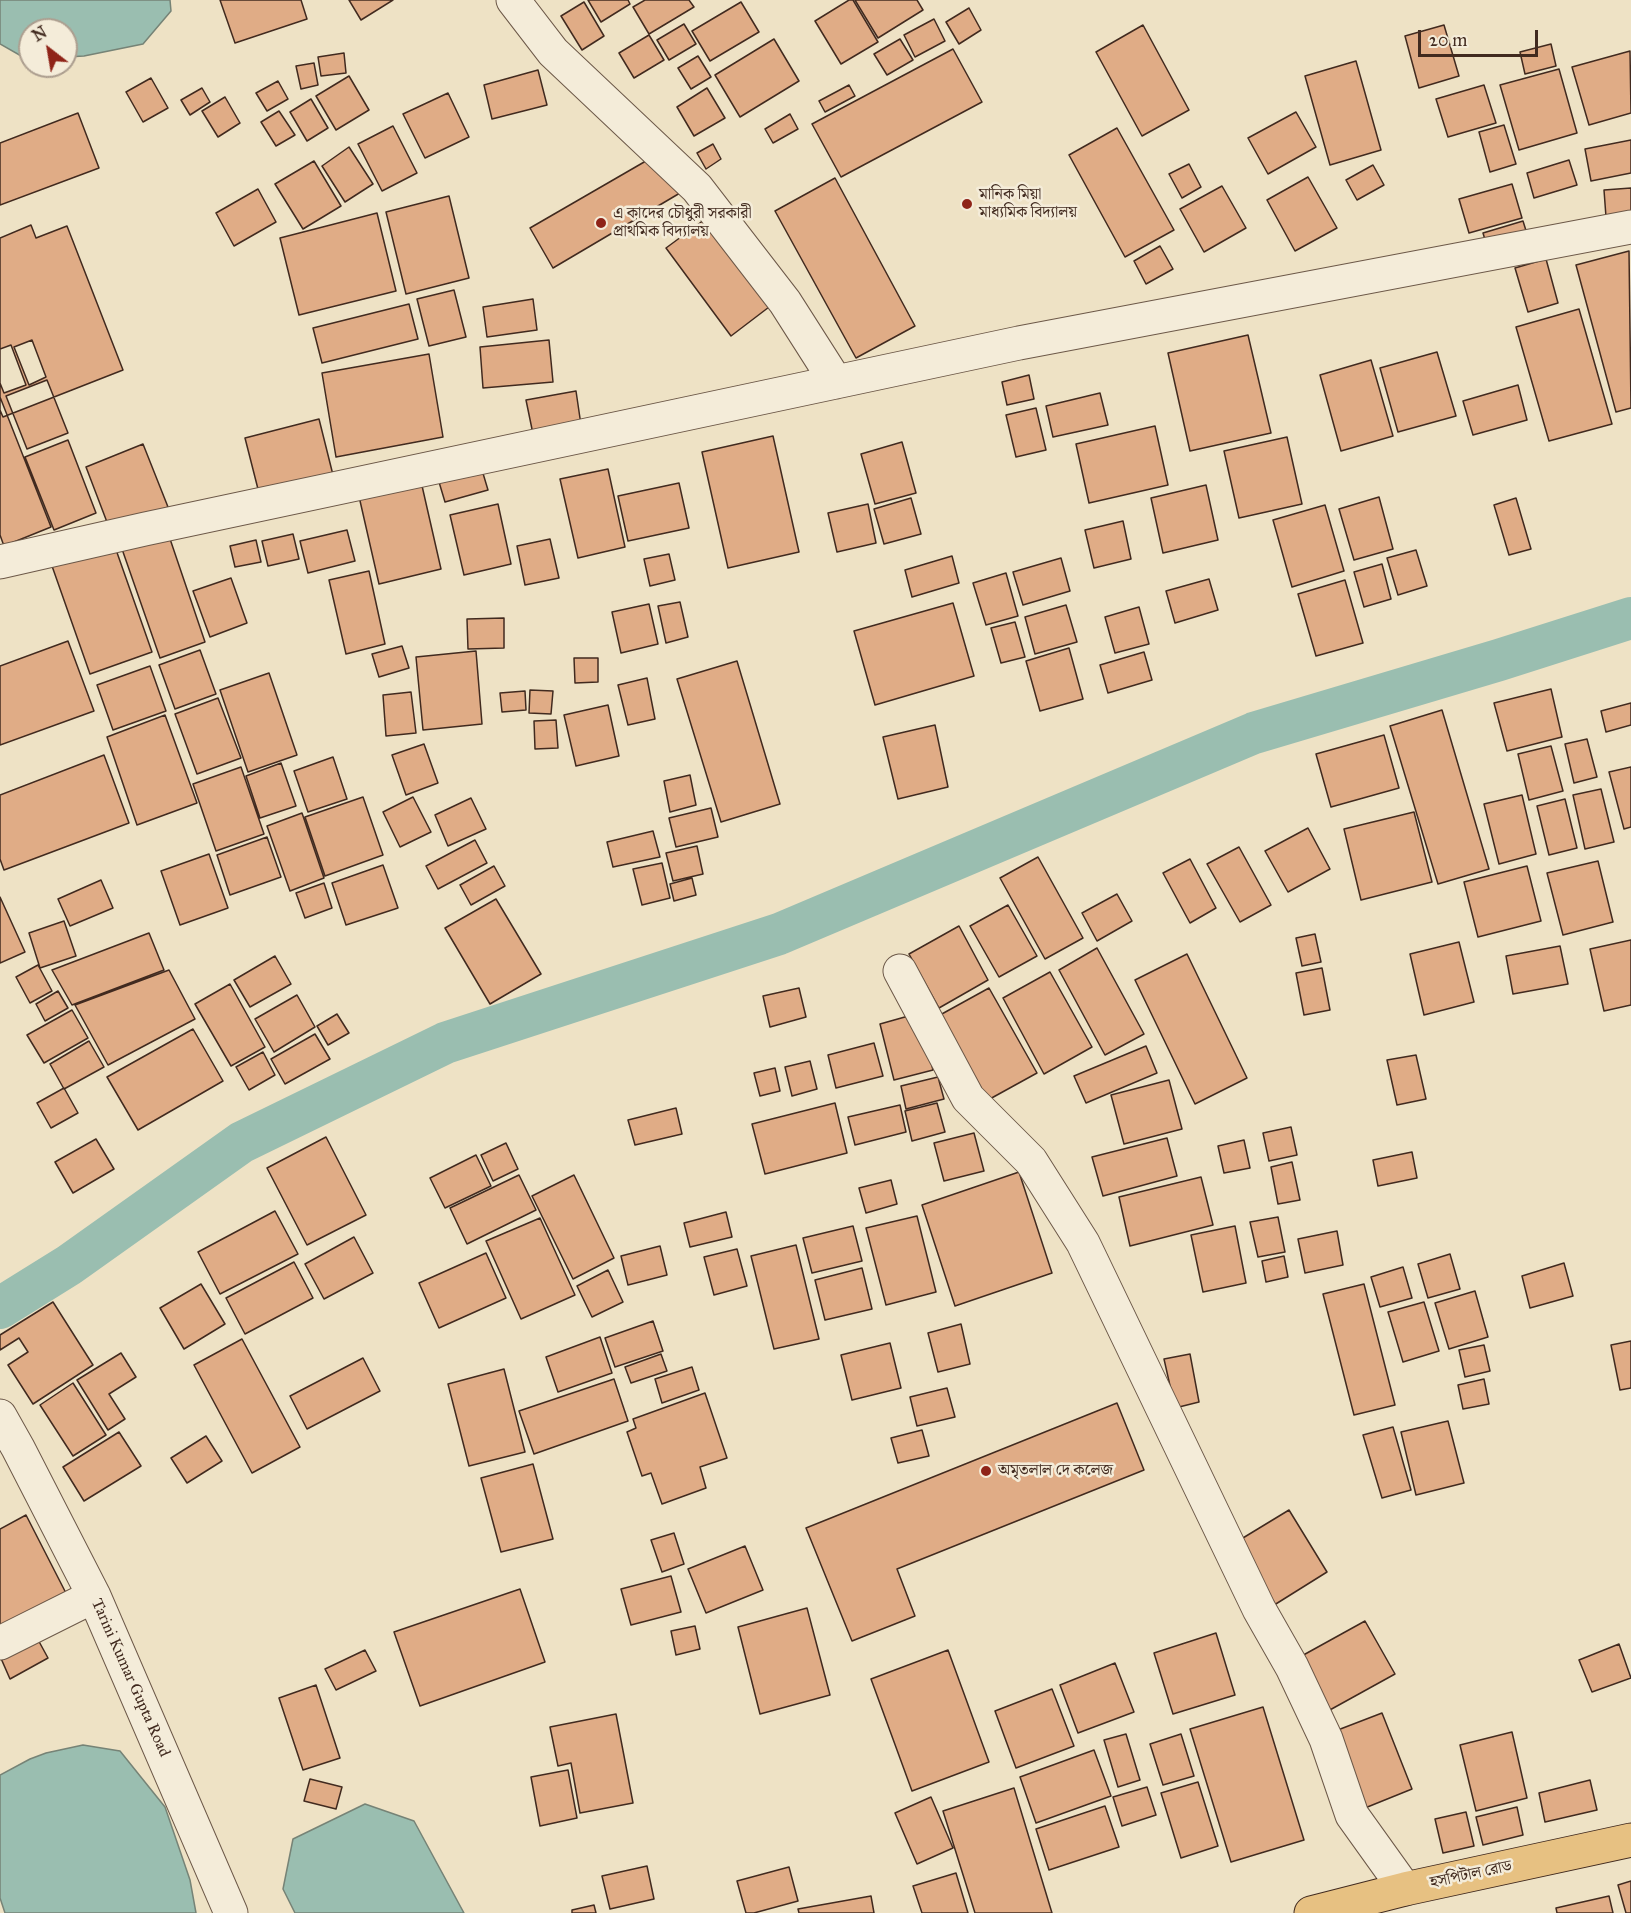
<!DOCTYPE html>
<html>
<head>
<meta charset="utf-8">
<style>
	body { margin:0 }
	#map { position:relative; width:1631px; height:1913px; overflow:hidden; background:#eee2c5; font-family:"IM FELL Great Primer",serif }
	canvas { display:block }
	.north { position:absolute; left:18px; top:18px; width:60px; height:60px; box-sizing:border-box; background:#f4ecd9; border:2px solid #ac9e8f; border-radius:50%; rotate:329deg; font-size:16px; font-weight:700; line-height:24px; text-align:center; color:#412a1f }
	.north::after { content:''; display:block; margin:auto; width:21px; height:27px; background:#8f2418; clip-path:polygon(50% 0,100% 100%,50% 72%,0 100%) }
	.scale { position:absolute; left:1418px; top:30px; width:120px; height:27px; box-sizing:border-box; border:3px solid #412a1f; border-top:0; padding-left:8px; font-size:18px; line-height:21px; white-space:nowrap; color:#412a1f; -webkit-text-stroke:4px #f4ecd9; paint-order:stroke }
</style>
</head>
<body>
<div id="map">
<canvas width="1631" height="1913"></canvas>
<div class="north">N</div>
<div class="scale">20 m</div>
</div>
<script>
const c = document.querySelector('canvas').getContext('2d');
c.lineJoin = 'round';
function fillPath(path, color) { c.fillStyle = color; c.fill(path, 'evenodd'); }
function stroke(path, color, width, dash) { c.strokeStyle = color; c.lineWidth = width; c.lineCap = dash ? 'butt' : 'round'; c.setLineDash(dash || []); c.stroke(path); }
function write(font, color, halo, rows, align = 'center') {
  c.font = font + ' "IM FELL Great Primer","Noto Serif Bengali",serif'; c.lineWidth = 5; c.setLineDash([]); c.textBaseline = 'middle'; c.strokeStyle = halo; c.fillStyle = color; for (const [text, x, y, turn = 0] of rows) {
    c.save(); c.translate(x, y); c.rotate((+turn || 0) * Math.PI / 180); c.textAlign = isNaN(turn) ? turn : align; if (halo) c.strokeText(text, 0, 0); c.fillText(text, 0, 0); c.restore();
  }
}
const water = new Path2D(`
	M0 0H170L171 11 143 44 84 56 66 57V30H30V61L0 44Z
	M83 1745 120 1751 165 1807 190 1880 196 1913H5L0 1898V1775L30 1759 46 1753Z
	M365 1804 414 1821 464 1913H295L283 1889 293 1839Z`);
fillPath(water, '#9abeb0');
stroke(water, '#768376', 1.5);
stroke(new Path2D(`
	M0 1308 69 1265 242 1142 445 1043 779 934 1254 733 1499 660 1631 618`), '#9abeb0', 42);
const building = new Path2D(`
	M220 0H301L307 19 235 43Z
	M349 0H393L361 20Z
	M588 0H628L630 4 601 22Z
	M645 0H689L694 7 649 34 633 7Z
	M849 0H853L878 42 841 64 815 21Z
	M855 0H917L923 10 878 38Z
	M584 2 604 36 582 50 561 16Z
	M741 2 759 32 710 61 692 31Z
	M969 8 981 30 959 44 946 22Z
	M934 19 945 41 915 57 904 35Z
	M684 24 696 44 669 60 657 40Z
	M1143 25 1189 110 1142 136 1096 52Z
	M1444 25 1459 76 1419 88 1405 36Z
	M649 35 664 60 634 78 619 53Z
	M774 39 799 81 740 117 715 75Z
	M900 39 913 60 887 75 874 54Z
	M1551 44 1556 66 1525 74 1520 52Z
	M953 49 982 102 841 177 812 124Z
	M1630 51 1631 113 1589 125 1572 67Z
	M344 53 346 73 321 76 318 57Z
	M698 56 711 77 691 89 678 68Z
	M1356 61 1381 150 1330 165 1305 76Z
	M314 63 318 85 301 89 296 66Z
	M1559 69 1577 133 1519 150 1500 85Z
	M538 70 547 105 492 119 484 85Z
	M349 76 369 110 336 130 316 96Z
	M151 78 168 108 143 122 126 92Z
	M278 81 288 99 267 111 256 93Z
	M849 85 855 96 825 112 819 101Z
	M1484 85 1496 123 1448 137 1436 99Z
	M202 88 210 102 190 115 181 100Z
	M707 88 725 118 694 136 677 107Z
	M448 93 469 137 425 158 403 114Z
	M225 97 240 123 218 137 202 111Z
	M311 99 328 128 307 141 290 112Z
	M279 111 295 135 276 146 261 122Z
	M1296 112 1316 147 1268 174 1248 138Z
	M78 113 99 168 0 205V143Z
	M790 114 798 129 773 143 765 129Z
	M1504 125 1516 164 1490 172 1479 132Z
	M393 126 417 173 382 191 358 144Z
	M1117 128 1174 230 1125 257 1069 155Z
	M1631 140V173L1591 181 1585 149Z
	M713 144 721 159 706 169 697 153Z
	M349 147 373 184 345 202 322 166Z
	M658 154 680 193 553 268 530 228Z
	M1569 160 1577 185 1534 198 1527 173Z
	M314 161 341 206 303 229 275 184Z
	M1189 164 1201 187 1182 198 1169 174Z
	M1373 165 1384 185 1357 200 1346 180Z
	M1308 177 1337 228 1295 251 1267 200Z
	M835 178 915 326 856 358 775 211Z
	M1512 184 1522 218 1469 233 1459 199Z
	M1222 186 1246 228 1204 252 1180 209Z
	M1631 188V215L1606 217 1604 190Z
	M258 189 276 222 234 246 216 213Z
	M449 196 469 278 406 294 386 212Z
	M377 213 396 291 299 315 280 238Z
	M708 217 773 304 731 336 666 248Z
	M1523 221 1528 237 1488 250 1483 233Z
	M31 225 36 238 67 226 123 370 3 417 0 410V238Z
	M1160 246 1173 269 1146 284 1134 261Z
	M1629 251 1631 408 1616 412 1576 265Z
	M1546 259 1558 303 1528 312 1515 268Z
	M454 290 466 337 429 346 417 299Z
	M533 299 537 330 487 337 483 307Z
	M409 304 418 339 322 363 313 328Z
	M1579 309 1612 424 1549 441 1516 327Z
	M1248 335 1271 433 1190 451 1168 353Z
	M32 340 46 377 29 385 14 347Z
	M549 340 553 382 483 388 480 347Z
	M11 345 26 385 4 393 0 383V349Z
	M1437 352 1456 416 1398 432 1380 368Z
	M429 354 443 437 336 457 322 373Z
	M1371 360 1393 436 1341 451 1320 375Z
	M1029 375 1034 399 1007 405 1002 382Z
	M47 380 68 433 27 449 6 396Z
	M1518 385 1527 420 1473 435 1463 401Z
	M576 391 581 425 533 434 526 400Z
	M1100 393 1108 425 1053 437 1046 406Z
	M0 397 51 527 4 546 0 535Z
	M1036 408 1046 450 1016 457 1006 415Z
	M319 419 333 475 259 493 245 438Z
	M1155 426 1168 485 1089 503 1076 444Z
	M773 436 799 552 728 568 702 452Z
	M1287 437 1302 504 1239 518 1224 451Z
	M68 440 96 513 54 530 25 457Z
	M902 442 916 493 875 504 861 454Z
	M143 444 168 507 110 530 86 467Z
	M608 469 625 547 578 558 560 479Z
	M482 470 488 490 445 502 439 482Z
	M420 477 441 569 379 584 358 492Z
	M679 483 689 528 628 541 618 496Z
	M1206 485 1218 540 1163 553 1151 498Z
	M1379 497 1393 549 1354 560 1339 509Z
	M911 498 921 534 884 544 874 509Z
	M1516 498 1531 549 1509 555 1494 505Z
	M498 504 511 564 464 575 450 515Z
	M868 504 876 543 837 552 828 513Z
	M1325 505 1344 571 1292 587 1273 520Z
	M1123 521 1131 559 1094 568 1085 530Z
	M347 530 355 561 308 573 300 541Z
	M168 533 205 642 160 658 122 549Z
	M293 534 299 559 268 566 262 541Z
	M550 539 559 578 525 585 517 546Z
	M256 540 261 562 235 567 230 546Z
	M114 544 152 652 90 674 52 566Z
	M1416 550 1427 586 1398 595 1387 558Z
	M669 554 675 580 650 586 644 559Z
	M952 556 959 583 912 597 905 570Z
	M1061 558 1070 591 1023 605 1013 572Z
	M1382 564 1391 599 1364 607 1354 572Z
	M369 571 385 644 346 654 329 580Z
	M1006 573 1018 616 986 625 973 583Z
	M231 578 247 623 210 637 193 591Z
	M1209 579 1218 610 1175 623 1166 591Z
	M1345 580 1363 643 1316 656 1298 594Z
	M680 602 688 637 666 643 658 606Z
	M953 603 974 676 875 705 854 631Z
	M649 604 658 644 621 653 612 612Z
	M1066 605 1077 642 1035 654 1025 617Z
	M1139 607 1149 644 1115 653 1105 617Z
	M504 618V648L468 649 467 619Z
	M1015 622 1025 657 1001 663 991 628Z
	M68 641 94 711 0 745V666Z
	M402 646 409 668 379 677 372 654Z
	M1069 648 1083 699 1040 711 1026 661Z
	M200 650 216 694 175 709 159 665Z
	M476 651 482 724 423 730 416 657Z
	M1144 652 1152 680 1108 693 1100 665Z
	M574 658H598V682L575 683Z
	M737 661 780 804 721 822 677 679Z
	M150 666 166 711 113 730 97 685Z
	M269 673 297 755 248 772 220 690Z
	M647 678 655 719 628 725 618 685Z
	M1551 689 1562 737 1507 751 1494 703Z
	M530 690 553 691 551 714 529 713Z
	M525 691 526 710 502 712 500 693Z
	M411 692 416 733 386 736 383 695Z
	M218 698 241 758 197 774 175 714Z
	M1631 703V725L1606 732 1601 711Z
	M608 705 619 756 576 766 564 715Z
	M1442 710 1489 869 1438 884 1390 726Z
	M165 715 197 803 137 825 107 737Z
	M556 720 558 748 535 749 534 721Z
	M935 725 948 787 898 799 883 737Z
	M1384 735 1399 788 1331 807 1316 754Z
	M1587 739 1597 777 1574 783 1565 744Z
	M424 744 438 783 406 795 392 755Z
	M1551 746 1563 791 1529 800 1518 754Z
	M104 755 129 823 4 870 0 859V795Z
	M333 757 347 799 308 812 294 771Z
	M281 763 296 806 260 818 246 776Z
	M241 767 264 834 216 851 193 784Z
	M1631 767V827L1624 829 1609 772Z
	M690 775 696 805 670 812 664 781Z
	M1601 789 1614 842 1585 849 1573 795Z
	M1522 795 1536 854 1499 864 1484 804Z
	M363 797 383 855 325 876 305 817Z
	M413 797 431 832 400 847 383 812Z
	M471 798 486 829 448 846 435 815Z
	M1565 799 1577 848 1549 855 1537 806Z
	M711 808 718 837 676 847 669 818Z
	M1414 812 1432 882 1361 900 1344 829Z
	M302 813 324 878 290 891 267 826Z
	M1308 828 1330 869 1288 892 1265 851Z
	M653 831 660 857 613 867 607 842Z
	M267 837 281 877 230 895 217 855Z
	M475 840 487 863 438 889 426 866Z
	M697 846 703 874 673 881 666 853Z
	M1239 847 1271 905 1240 922 1207 864Z
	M209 854 228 908 180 925 161 871Z
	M1038 857 1083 938 1045 959 1000 878Z
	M1190 859 1216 908 1190 923 1163 873Z
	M1598 861 1613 922 1563 935 1547 873Z
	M662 863 670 898 642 905 633 869Z
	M383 865 398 908 346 925 332 883Z
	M494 866 505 886 471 905 460 885Z
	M1527 866 1541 921 1478 937 1464 882Z
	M692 878 696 895 674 901 670 884Z
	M101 880 113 908 70 926 58 899Z
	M324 883 332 908 305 918 296 893Z
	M1117 894 1132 921 1097 941 1082 913Z
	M0 897 25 952 0 963Z
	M496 899 541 974 490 1004 445 928Z
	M1008 905 1037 956 999 977 970 926Z
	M64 921 76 956 40 968 29 933Z
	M959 926 988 980 939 1008 909 954Z
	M149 933 164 970 72 1005 52 970Z
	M1315 934 1321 962 1302 966 1296 938Z
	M1631 940V1005L1604 1011 1590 949Z
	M1459 942 1474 1002 1424 1015 1410 954Z
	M1560 946 1568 984 1513 994 1506 956Z
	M1097 948 1144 1034 1105 1055 1059 970Z
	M1187 954 1247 1078 1195 1104 1135 980Z
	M275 956 291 984 250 1007 234 980Z
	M38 965 52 991 30 1003 16 977Z
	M1322 968 1330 1010 1304 1015 1296 973Z
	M169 970 195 1019 108 1065 75 1005Z
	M1050 972 1092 1047 1044 1074 1003 998Z
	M230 984 265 1047 231 1066 195 1004Z
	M799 988 806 1017 770 1027 763 996Z
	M989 988 1037 1073 988 1100 940 1015Z
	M58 991 68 1008 45 1021 36 1004Z
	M297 995 315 1027 274 1052 255 1019Z
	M72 1010 88 1038 44 1063 27 1035Z
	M919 1013 933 1070 894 1080 880 1024Z
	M337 1014 349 1033 328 1045 317 1026Z
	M193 1029 223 1081 138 1130 107 1077Z
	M315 1034 330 1059 285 1084 271 1059Z
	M89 1041 104 1067 64 1089 50 1064Z
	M874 1043 883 1076 836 1088 828 1055Z
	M1146 1046 1157 1073 1086 1103 1074 1076Z
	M263 1052 275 1075 249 1090 236 1067Z
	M1416 1055 1426 1099 1397 1105 1387 1060Z
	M810 1061 817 1089 792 1096 785 1067Z
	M775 1068 780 1091 760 1096 754 1073Z
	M938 1077 944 1099 906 1109 901 1086Z
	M1169 1080 1182 1129 1124 1144 1111 1095Z
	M64 1088 78 1113 51 1128 37 1103Z
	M835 1103 847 1153 765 1174 752 1124Z
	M937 1103 945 1132 912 1141 905 1111Z
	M900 1105 906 1132 855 1145 848 1117Z
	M676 1108 682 1134 635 1145 628 1120Z
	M1291 1127 1297 1155 1269 1161 1263 1133Z
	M974 1133 984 1171 944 1181 934 1143Z
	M326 1137 366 1215 307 1245 267 1168Z
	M1167 1138 1177 1176 1103 1196 1092 1157Z
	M96 1139 114 1169 73 1193 55 1162Z
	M1244 1140 1250 1168 1224 1173 1218 1146Z
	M506 1143 518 1169 493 1181 481 1155Z
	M1412 1152 1417 1178 1378 1186 1373 1160Z
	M476 1155 491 1186 445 1208 430 1178Z
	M1292 1162 1300 1200 1278 1204 1271 1167Z
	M1019 1172 1052 1273 955 1306 922 1205Z
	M519 1175 536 1210 467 1244 450 1208Z
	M574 1175 614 1258 573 1279 532 1196Z
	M1201 1177 1213 1225 1130 1246 1119 1197Z
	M891 1180 897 1204 866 1213 859 1188Z
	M275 1211 298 1254 220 1294 198 1252Z
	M726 1212 732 1237 690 1247 684 1223Z
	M917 1216 936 1292 886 1305 866 1228Z
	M1278 1217 1285 1252 1258 1257 1250 1222Z
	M540 1218 575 1295 521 1319 486 1241Z
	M853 1226 862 1261 812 1273 803 1238Z
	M1235 1226 1246 1283 1203 1292 1191 1235Z
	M1337 1231 1343 1265 1305 1273 1298 1239Z
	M354 1237 373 1273 324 1299 305 1264Z
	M796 1245 819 1339 774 1349 751 1256Z
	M660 1246 667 1275 628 1285 621 1256Z
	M737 1249 747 1286 714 1295 704 1257Z
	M486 1253 506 1298 439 1328 419 1283Z
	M1450 1254 1460 1289 1428 1298 1418 1264Z
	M1284 1256 1288 1277 1266 1282 1262 1261Z
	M294 1262 313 1298 245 1334 226 1298Z
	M1564 1263 1573 1296 1530 1308 1522 1276Z
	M1403 1267 1412 1298 1380 1307 1371 1277Z
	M862 1268 872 1309 825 1320 815 1280Z
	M608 1270 623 1302 592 1317 577 1286Z
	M201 1284 225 1324 184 1349 160 1308Z
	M1364 1284 1395 1405 1354 1415 1323 1294Z
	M1475 1291 1488 1337 1449 1349 1435 1303Z
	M53 1302 93 1365 33 1404 8 1365 28 1352 19 1338 0 1350V1335Z
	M1424 1302 1439 1351 1403 1362 1388 1312Z
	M653 1321 663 1351 615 1367 605 1338Z
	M961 1324 970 1364 938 1372 928 1333Z
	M600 1337 612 1373 558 1392 546 1357Z
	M242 1339 300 1447 252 1473 194 1365Z
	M1631 1341V1388L1620 1390 1611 1345Z
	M890 1343 901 1388 852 1400 841 1355Z
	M1484 1345 1490 1371 1465 1377 1459 1350Z
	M121 1353 136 1377 109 1394 125 1419 108 1430 77 1380Z
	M661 1354 667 1371 631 1383 625 1367Z
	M1190 1354 1199 1402 1175 1408 1164 1359Z
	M363 1358 380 1391 307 1429 290 1396Z
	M692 1367 699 1390 662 1403 655 1379Z
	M504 1369 525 1452 469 1466 448 1384Z
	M614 1379 628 1421 534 1454 519 1411Z
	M1484 1379 1489 1404 1463 1409 1458 1385Z
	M73 1383 106 1435 73 1456 40 1405Z
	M947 1388 955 1417 917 1426 910 1397Z
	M705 1393 727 1458 700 1467 706 1488 662 1504 651 1473 642 1476 627 1432 636 1428 633 1419Z
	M1117 1403 1144 1470 897 1569 915 1616 852 1641 806 1528Z
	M1448 1421 1464 1483 1416 1495 1401 1432Z
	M1393 1427 1411 1490 1382 1498 1363 1435Z
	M922 1430 929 1456 898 1463 891 1438Z
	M119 1432 141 1466 84 1501 63 1467Z
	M206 1436 222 1461 187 1483 171 1458Z
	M533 1464 553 1539 501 1552 481 1478Z
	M1289 1510 1327 1572 1271 1607 1233 1544Z
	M26 1515 69 1599 0 1634V1529Z
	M674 1533 684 1564 662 1572 651 1540Z
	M745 1546 763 1590 706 1613 688 1569Z
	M671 1576 681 1612 631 1625 621 1589Z
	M520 1589 545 1662 420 1706 394 1632Z
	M807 1608 830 1695 760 1714 738 1627Z
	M1365 1621 1395 1674 1328 1711 1298 1658Z
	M695 1626 700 1649 676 1655 671 1631Z
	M1216 1633 1235 1695 1173 1714 1154 1653Z
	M36 1636 48 1658 10 1679 0 1656Z
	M1619 1644 1631 1678 1592 1692 1579 1660Z
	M365 1650 376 1671 336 1690 325 1669Z
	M948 1650 989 1762 912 1791 871 1679Z
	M1115 1663 1134 1712 1078 1733 1060 1685Z
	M316 1685 340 1758 303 1770 279 1698Z
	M1052 1689 1074 1746 1016 1768 995 1711Z
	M1263 1707 1304 1840 1231 1862 1190 1729Z
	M1382 1713 1412 1789 1360 1810 1330 1733Z
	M616 1714 633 1803 580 1813 571 1763 558 1766 550 1727Z
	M1512 1732 1527 1798 1476 1811 1460 1745Z
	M1126 1734 1140 1780 1118 1787 1104 1740Z
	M1181 1734 1194 1776 1163 1785 1150 1744Z
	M1094 1750 1111 1796 1036 1823 1020 1777Z
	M568 1770 577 1818 540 1826 531 1777Z
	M310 1779 342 1787 336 1809 304 1801Z
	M1590 1780 1597 1810 1545 1822 1539 1793Z
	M1198 1782 1218 1846 1181 1858 1161 1793Z
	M1147 1787 1156 1815 1122 1826 1113 1797Z
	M1014 1788 1052 1913H975L943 1811Z
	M931 1797 953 1848 917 1864 895 1813Z
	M1105 1806 1119 1847 1049 1870 1036 1829Z
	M1517 1807 1523 1835 1483 1845 1476 1817Z
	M1466 1812 1474 1846 1443 1853 1435 1819Z
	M647 1866 654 1899 610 1909 602 1876Z
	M789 1867 798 1901 754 1913H746L737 1881Z
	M956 1873 968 1913H922L913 1886Z
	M1631 1881V1913H1626L1618 1885Z
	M871 1896 874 1913H799L798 1909Z
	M1609 1896 1613 1913H1557L1556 1908Z
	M594 1905 596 1913H572V1910Z`);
fillPath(building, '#e0ac86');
stroke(building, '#412a1f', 1.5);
const minor = new Path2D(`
	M513 0 553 52 697 188 785 302 836 382
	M0 562 145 529 1019 343 1631 227
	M900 971 968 1098 1031 1161 1083 1243 1259 1609 1292 1667 1326 1739 1352 1815 1405 1889
	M0 1416 18 1448 94 1596 231 1913
	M0 1643 94 1596`);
const major = new Path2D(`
	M1311 1913 1405 1889 1631 1840`);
stroke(minor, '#6c5848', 35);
stroke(major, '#412a1f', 35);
stroke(minor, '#f4ecd9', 33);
stroke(major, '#e7c182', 33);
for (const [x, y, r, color] of [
	[967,204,6,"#8f2418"],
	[601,223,6,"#8f2418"],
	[986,1471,6,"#8f2418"]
]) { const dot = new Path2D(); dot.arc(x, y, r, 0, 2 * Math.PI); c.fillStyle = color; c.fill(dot); stroke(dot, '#f4ecd9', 2); }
write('16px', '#412a1f', '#f4ecd9', [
	["মানিক মিয়া",979,195],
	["মাধ্যমিক বিদ্যালয়",979,213],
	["এ কাদের চৌধুরী সরকারী",613,214],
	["প্রাথমিক বিদ্যালয়",613,232],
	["অমৃতলাল দে কলেজ",998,1471]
], 'left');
write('16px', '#412a1f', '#f4ecd9', [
	["Tarini Kumar Gupta Road",130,1678,66],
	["হসপিটাল রোড",1471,1875,-12]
]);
</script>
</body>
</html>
